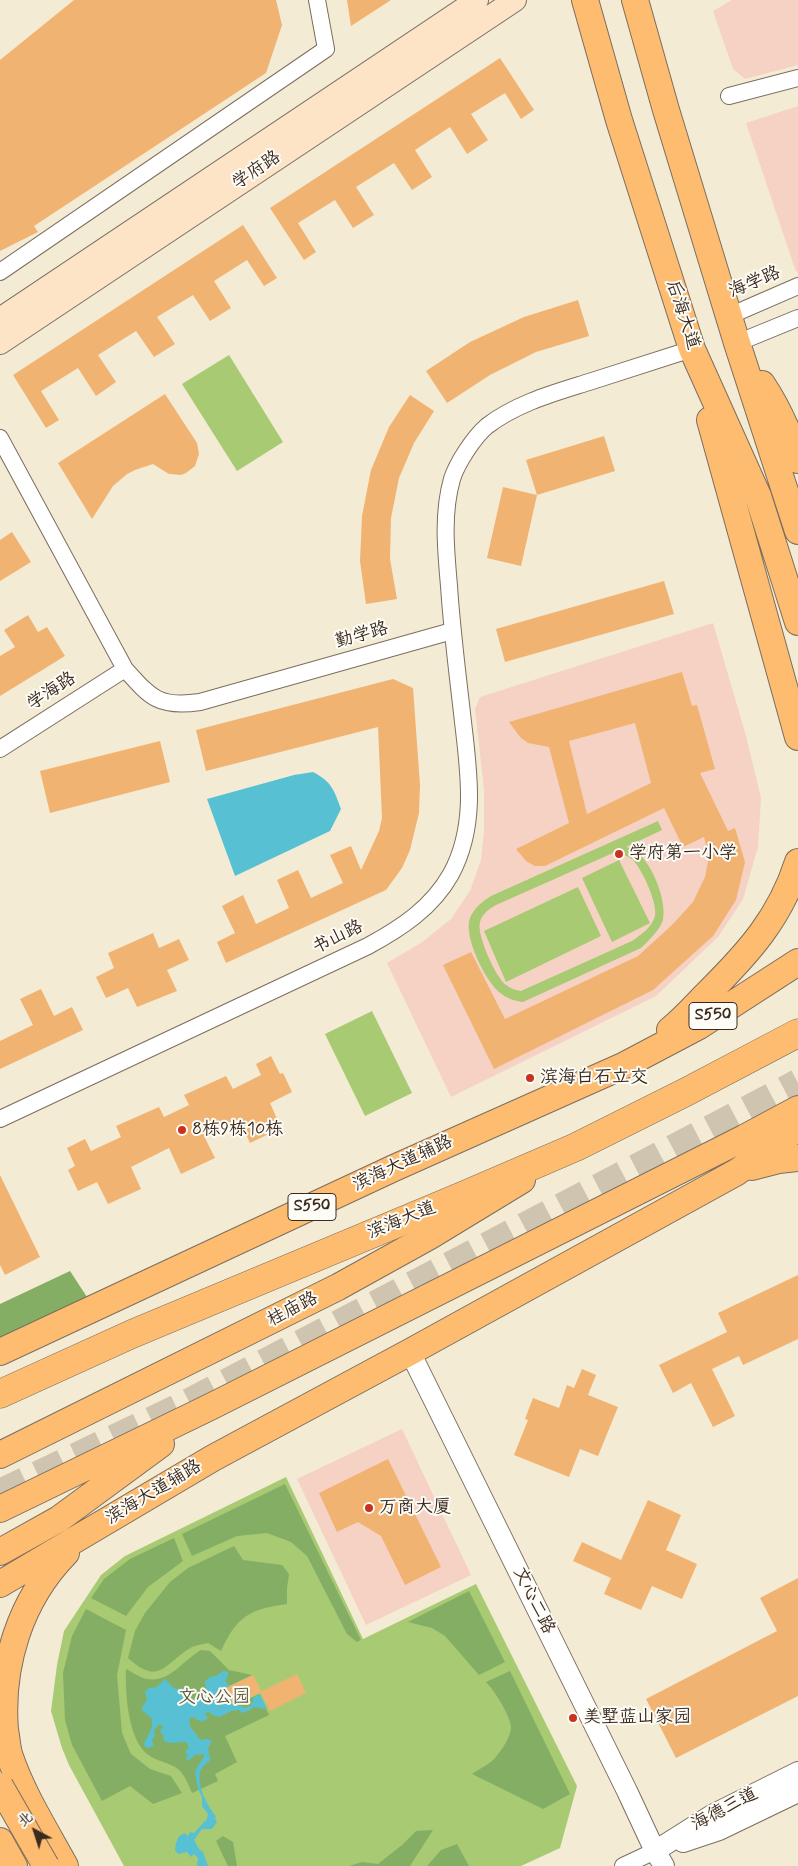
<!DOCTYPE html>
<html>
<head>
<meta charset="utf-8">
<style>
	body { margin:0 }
	#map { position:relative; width:798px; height:1866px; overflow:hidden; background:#f4ebd5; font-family:Mynerve,"LXGW WenKai TC",sans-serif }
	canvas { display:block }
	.north { position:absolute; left:10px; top:1806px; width:50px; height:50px; -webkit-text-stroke:4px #fdfcf7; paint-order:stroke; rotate:320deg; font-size:14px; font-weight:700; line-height:20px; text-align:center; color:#3b2a1e }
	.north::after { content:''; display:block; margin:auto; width:18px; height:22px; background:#3b2a1e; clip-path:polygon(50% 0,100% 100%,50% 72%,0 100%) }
</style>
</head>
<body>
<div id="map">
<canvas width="798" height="1866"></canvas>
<div class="north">北</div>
</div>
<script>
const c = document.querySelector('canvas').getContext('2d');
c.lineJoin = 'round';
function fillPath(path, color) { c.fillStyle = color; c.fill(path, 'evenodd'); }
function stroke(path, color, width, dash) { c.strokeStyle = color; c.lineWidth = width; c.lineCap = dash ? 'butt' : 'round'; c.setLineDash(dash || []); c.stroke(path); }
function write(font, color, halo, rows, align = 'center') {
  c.font = font + ' Mynerve,"LXGW WenKai TC",sans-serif'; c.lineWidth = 4; c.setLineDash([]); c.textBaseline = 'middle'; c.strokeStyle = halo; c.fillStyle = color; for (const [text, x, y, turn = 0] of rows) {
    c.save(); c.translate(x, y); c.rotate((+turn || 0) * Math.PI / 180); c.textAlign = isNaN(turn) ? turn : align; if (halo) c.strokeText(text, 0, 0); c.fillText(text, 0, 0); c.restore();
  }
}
fillPath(new Path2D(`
	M732 0H798V65L745 79 733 69 713 11Z
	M798 106V271L796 272 746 123Z
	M713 623 746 736 761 798 758 847 743 899 718 937 656 996 451 1097 387 963 421 943 451 919 470 891 481 860 484 831V790L475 709 480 697Z
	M402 1429 471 1575 366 1625 297 1479Z`), '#f5d2c3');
fillPath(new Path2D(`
	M229 355 283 442 237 471 182 384Z
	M658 821 662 830 626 847C648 850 668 899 663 920 659 931 650 939 641 948L523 1002C514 1001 506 998 499 992 485 980 463 936 470 918 474 908 482 902 491 896ZM613 853C620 854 626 855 632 859 641 867 658 903 655 916 652 927 641 935 632 941L521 991C516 990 511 989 506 985 496 978 476 934 480 922 482 914 489 909 496 905Z
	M619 860 650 923 612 942 582 878Z
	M578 887 601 936 506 982 484 931Z
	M372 1011 412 1093 365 1116 325 1034Z
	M286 1477 363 1639 476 1584 577 1786 560 1848 521 1866H124L69 1765 62 1748 51 1711 57 1665 64 1631 101 1575 125 1556Z`), '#a7ca73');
fillPath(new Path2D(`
	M70 1271 87 1297 0 1337V1304Z
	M285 1484 361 1640 357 1642 347 1634 307 1556 291 1542 267 1533 237 1536 192 1556 182 1534Z
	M174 1538 183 1561 148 1587 126 1616 91 1598 104 1579 130 1559Z
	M234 1546 243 1560 282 1565 289 1574 287 1588V1604C250 1609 237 1616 221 1651L208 1643C203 1644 197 1645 192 1647 164 1663 160 1687 128 1658L135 1631 145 1613 170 1582 188 1568Z
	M469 1591 505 1662 479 1675 445 1636 432 1628 408 1622Z
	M86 1609 126 1630 117 1675 122 1733 131 1754 150 1769 171 1776 182 1793 153 1804 130 1786 102 1801 72 1745 65 1720 63 1673 72 1636Z
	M201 1650 210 1651 229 1670 252 1675 225 1688 234 1706 259 1694 269 1715 225 1736 237 1762 215 1774 218 1781 192 1793C189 1786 186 1778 181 1772 175 1764 159 1762 150 1756 128 1743 125 1693 126 1669 132 1672 141 1678 147 1679 170 1683 183 1660 201 1650Z
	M510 1671 570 1794 543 1809 472 1774C479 1769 489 1765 495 1758 501 1751 511 1737 511 1727 510 1715 494 1690 486 1682Z
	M433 1830 410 1866H349L362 1862 378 1864 402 1845 416 1831Z
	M223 1836 233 1842 237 1866H228L216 1841Z
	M457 1844 469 1866H427L441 1850Z`), '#85ae65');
fillPath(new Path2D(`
	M313 772C332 782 334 790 341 809L330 831 235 876 207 799 294 775Z
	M223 1671 228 1672V1676L225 1681 230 1686 225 1689 234 1707 238 1705 246 1708 251 1705 254 1697 260 1694 267 1709 254 1707 248 1711 241 1713 239 1710 231 1711 220 1717 212 1715 210 1712 205 1713 208 1719 202 1721 196 1720 195 1717 190 1718C187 1729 196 1731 200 1740L208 1739 212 1741 208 1748 210 1760C207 1763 202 1766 200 1772 197 1785 207 1806 216 1816L215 1819 217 1822 212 1829H202L194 1840 199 1849 203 1852 208 1866H197L198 1858 194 1854 191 1857 187 1852 178 1854 175 1850 176 1843 179 1836 185 1833 188 1836 190 1832 194 1833 207 1819 208 1814 202 1806V1797L198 1789 195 1773 197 1767 204 1757V1754L195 1755 188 1761 186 1759 188 1756 185 1752 189 1747 186 1742 170 1743 163 1740 164 1736 160 1732 163 1726 159 1724 154 1731 155 1736 152 1740 154 1746 146 1748 144 1744 152 1727V1719L141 1709 147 1700 145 1692 149 1688 157 1687 165 1679 175 1689 184 1688 190 1699H197L206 1689 205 1681 210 1677 216 1676Z`), '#57c1d3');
fillPath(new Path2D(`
	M74 0H276L282 25 266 73 34 226 38 232 0 251V60Z
	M347 0H391L351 26Z
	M500 58 534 110 521 119 505 93 471 114 488 140 467 154 450 127 415 150 432 177 412 190 394 163 356 187 374 215 353 228 335 200 298 223 316 252 304 260 270 208Z
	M243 225 277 278 264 286 247 260 214 281 231 308 210 321 193 295 157 317 175 344 154 357 136 331 98 355 116 382 96 396 78 368 41 391 59 420 46 428 13 375Z
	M578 300 589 336 536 352 490 375 447 403 426 371 470 342 524 317Z
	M165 394 197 443 199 454 195 466 186 473 181 475 169 474 153 464 135 470 127 474 113 486 92 519 58 463Z
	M410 395 434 411 414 443 399 478 391 518 390 559 397 599 366 604 360 561 362 516 371 470 389 427Z
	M604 436 615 471 537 495 526 460Z
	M503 487 537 495 521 566 487 558Z
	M12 532 31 562 0 581V540Z
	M664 581 674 614 505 662 496 629Z
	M28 615 38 632 47 627 65 656 0 696V656L15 647 4 630Z
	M682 672 692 706 697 705 715 769 700 773 728 831 735 828 745 862 736 900 713 936 653 990 494 1069 443 965 471 952 505 1019 638 956 672 925 693 902 705 877 709 857 704 837 683 847 664 808 545 866H535L526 861 516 849 569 823 549 747 528 743 520 737 509 722ZM635 723 651 783 587 814 569 741Z
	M393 679 413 688 420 785 419 813 410 850 402 868 386 890 226 963 217 942 235 933 222 906 243 895 256 924 289 908 277 880 298 870 311 898 343 883 330 855 351 846 361 870 379 831 382 818 378 727 206 771 196 730Z
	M160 741 170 782 50 813 40 771Z
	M153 933 159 948 179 939 189 960 167 970 177 991 137 1007 128 988 106 998 96 977 114 968 108 953Z
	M41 989 54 1016 72 1007 83 1030 0 1069V1041L33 1025 20 999Z
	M271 1056 280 1074 283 1073 292 1092 270 1103 281 1128 250 1143 239 1119 204 1136 215 1158 181 1174 169 1148 131 1167 141 1189 108 1204 97 1182 78 1191 68 1170 75 1166 67 1148 85 1139 91 1151 121 1137 116 1126 159 1107 164 1117 189 1105 184 1095 226 1076 233 1089 261 1075 256 1064Z
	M0 1175 40 1257 5 1275 0 1265Z
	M798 1275V1339L743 1365 739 1356 712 1369 735 1416 713 1427 691 1383 673 1393 659 1365 727 1332 718 1313Z
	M582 1369 596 1375 588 1395 618 1407 598 1456 580 1449 569 1477 514 1455 528 1420 525 1419 533 1398 559 1408 567 1385 574 1388Z
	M388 1459 441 1567 405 1585 381 1536 358 1522 337 1532 319 1493Z
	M648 1500 681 1515 666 1550 697 1564 682 1599 652 1586 641 1610 604 1594 611 1578 573 1561 582 1542 621 1560Z
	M798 1578V1696L676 1758 646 1699 777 1631 760 1598Z
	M297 1674 306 1693 270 1711 260 1692Z
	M253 1675 262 1692 234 1705 226 1688Z`), '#f0b372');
stroke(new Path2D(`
	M0 1493 180 1407 798 1083`), '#cfc4b0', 28, [28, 14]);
const minor = new Path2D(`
	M729 96 798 78
	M0 272 326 49 317 0
	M729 316 798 286
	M737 343 798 318
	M0 438 125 669C151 698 159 708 200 702L452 631
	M0 749 125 669
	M0 1119 368 946C401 928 432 908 451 874 477 826 469 773 463 722 458 677 452 632 449 586 446 551 442 514 452 479 457 463 474 437 487 426 517 403 554 393 589 382 624 371 658 360 692 349
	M623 1866 655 1851`);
const tertiary = new Path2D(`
	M410 1352 627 1791 655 1851 664 1866
	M683 1842 719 1830 798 1792
	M655 1851 712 1815 798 1772`);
const secondary = new Path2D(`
	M0 319 477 0
	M0 343 515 0`);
const primary = new Path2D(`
	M585 0 619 120 692 349 758 496 798 622
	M635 0 666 110 737 343 798 531
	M762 384C778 408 789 433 798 460
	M710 420 798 737
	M670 1030C684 1019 696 1005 708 993 749 952 780 918 798 862
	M752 1167 779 1160 798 1158
	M0 1352 394 1168 625 1065 699 1026 798 962
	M0 1455 338 1287 430 1236 522 1180
	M0 1509 212 1406 744 1138 798 1109
	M0 1552 59 1519 161 1444
	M0 1584 213 1458 410 1352 737 1172 798 1128
	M0 1841 14 1866
	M65 1866C46 1831 23 1795 10 1757 7 1749 7 1739 5 1730 0 1665 20 1600 66 1553`);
const trunk = new Path2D(`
	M0 1394 132 1334 460 1197 576 1147 686 1092 798 1033`);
stroke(minor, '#7c6e5e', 18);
stroke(tertiary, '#7c6e5e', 22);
stroke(secondary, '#7c6e5e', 24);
stroke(primary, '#7c6e5e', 28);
stroke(trunk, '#7c6e5e', 29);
stroke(minor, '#fff', 16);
stroke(tertiary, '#fff', 20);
stroke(secondary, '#fee4c6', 22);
stroke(primary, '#fdbc70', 26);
stroke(trunk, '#fdbc70', 28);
const primaryBridge = new Path2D(`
	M0 1786 46 1866`);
stroke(primaryBridge, '#7c6e5e', 28, []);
stroke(primaryBridge, '#fdbc70', 26);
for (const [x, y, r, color] of [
	[619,854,5,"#c8321e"],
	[530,1078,5,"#c8321e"],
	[182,1130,5,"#c8321e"],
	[369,1508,5,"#c8321e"],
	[573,1718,5,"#c8321e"]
]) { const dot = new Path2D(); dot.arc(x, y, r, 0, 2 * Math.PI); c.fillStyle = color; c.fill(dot); stroke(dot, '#fdfcf7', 2); }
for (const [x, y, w] of [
	[713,1016,48],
	[312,1207,48]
]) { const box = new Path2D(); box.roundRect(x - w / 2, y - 13.5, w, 27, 4); c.fillStyle = '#fdfcf7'; c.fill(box); stroke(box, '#3b2a1e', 1); }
write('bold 16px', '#3b2a1e', null, [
	["S550",713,1016],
	["S550",312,1207]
]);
write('18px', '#3b2a1e', '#fdfcf7', [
	["学府路",257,171,-34],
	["海学路",755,283,-23],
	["后海大道",682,315,72],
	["勤学路",362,636,-16],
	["学海路",52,692,-33],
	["书山路",338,938,-26],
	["滨海大道辅路",403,1164,-25],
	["滨海大道",402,1221,-22],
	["桂庙路",293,1310,-27],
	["滨海大道辅路",154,1493,-31],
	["文心二路",533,1601,64],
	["海德三道",725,1810,-28]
]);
write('18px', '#3b2a1e', '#fdfcf7', [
	["学府第一小学",629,854],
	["滨海白石立交",540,1078],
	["8栋9栋10栋",192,1130],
	["万商大厦",379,1508],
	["美墅蓝山家园",583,1718]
], 'left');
write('18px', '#5b5a38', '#fdfcf7', [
	["文心公园",214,1698]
]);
</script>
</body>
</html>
